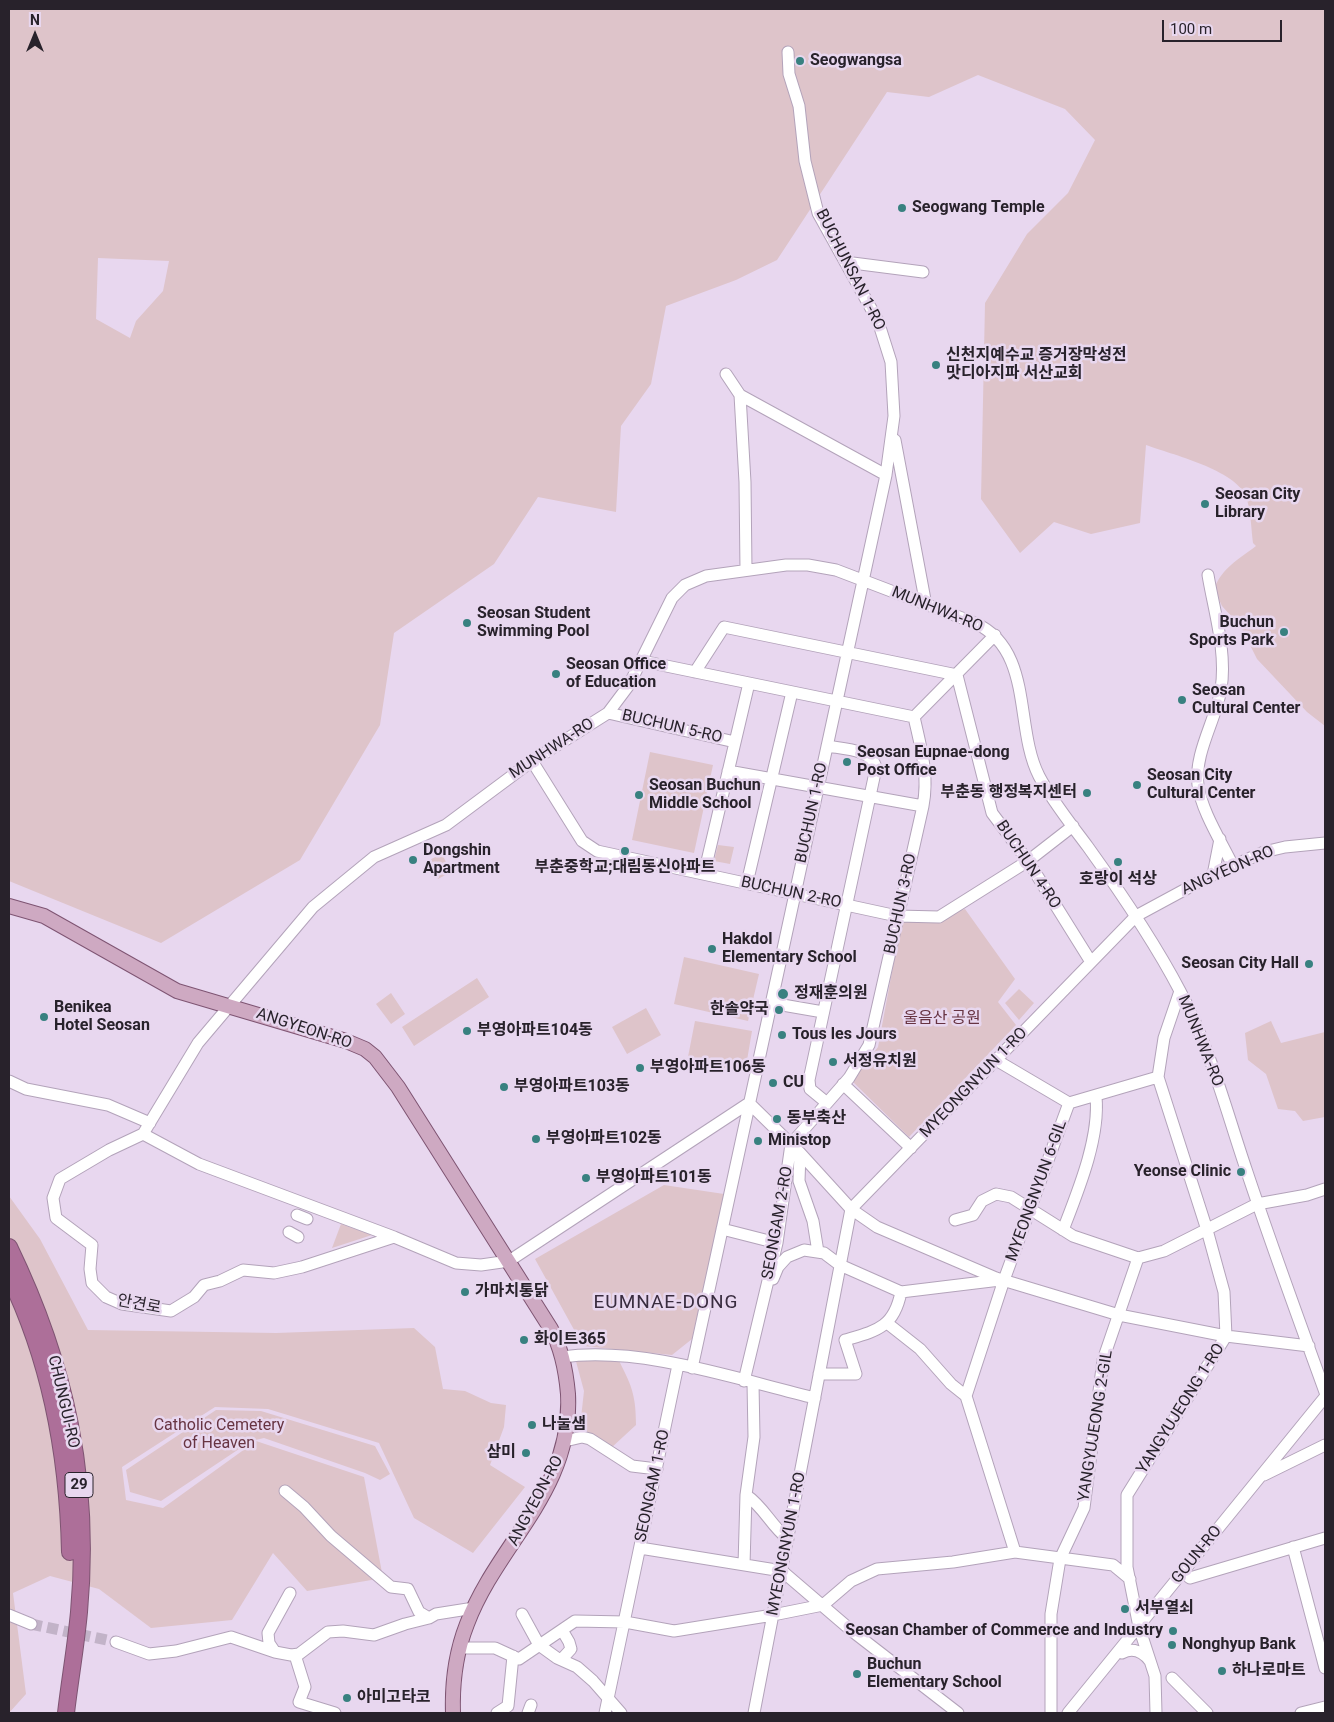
<!DOCTYPE html>
<html>
<head>
<meta charset="utf-8">
<style>
	body { margin:0 }
	#map { position:relative; width:1334px; height:1722px; overflow:hidden; background:#e8d7ef; font-family:Roboto,sans-serif }
	canvas { display:block }
	.frame { position:absolute; inset:0; border:10px solid #28222b; pointer-events:none }
	.north { position:absolute; left:10px; top:10px; width:50px; height:50px; -webkit-text-stroke:4px #e8d7ef; paint-order:stroke; rotate:0deg; font-size:14px; font-weight:700; line-height:20px; text-align:center; color:#28222b }
	.north::after { content:''; display:block; margin:auto; width:18px; height:22px; background:#28222b; clip-path:polygon(50% 0,100% 100%,50% 72%,0 100%) }
	.scale { position:absolute; left:1162px; top:20px; width:120px; height:22px; box-sizing:border-box; border:2px solid #28222b; border-top:0; padding-left:6px; font-size:15px; line-height:18px; white-space:nowrap; color:#28222b; -webkit-text-stroke:4px #e8d7ef; paint-order:stroke }
</style>
</head>
<body>
<div id="map">
<canvas width="1334" height="1722"></canvas>
<div class="frame"></div>
<div class="north">N</div>
<div class="scale">100 m</div>
</div>
<script>
const c = document.querySelector('canvas').getContext('2d');
c.lineJoin = 'round';
function fillPath(path, color) { c.fillStyle = color; c.fill(path, 'evenodd'); }
function stroke(path, color, width, dash) { c.strokeStyle = color; c.lineWidth = width; c.lineCap = dash ? 'butt' : 'round'; c.setLineDash(dash || []); c.stroke(path); }
function write(font, color, halo, rows, align = 'center') {
  c.font = font + ' Roboto,"Noto Sans KR",sans-serif'; c.lineWidth = 5; c.setLineDash([]); c.textBaseline = 'middle'; c.strokeStyle = halo; c.fillStyle = color; for (const [text, x, y, turn = 0] of rows) {
    c.save(); c.translate(x, y); c.rotate((+turn || 0) * Math.PI / 180); c.textAlign = isNaN(turn) ? turn : align; if (halo) c.strokeText(text, 0, 0); c.fillText(text, 0, 0); c.restore();
  }
}
fillPath(new Path2D(`
	M9 9H1325V726L1307 712 1257 659 1241 627 1222 606 1214 589C1222 568 1239 559 1256 546L1253 543C1251 528 1251 510 1246 497 1237 470 1170 454 1146 445L1140 523 1091 534 1054 522 1020 553 981 499 985 303 1027 234 1068 193 1095 140 1065 109 978 75 929 97 887 92 777 260 736 280 666 306 651 384 621 426 616 512 538 497 494 564 394 633 380 725 300 860 161 943 9 881ZM98 258 169 261 163 291 136 321 130 338 96 319Z
	M650 752 713 765 694 853 632 840Z
	M718 845 734 847 730 864 714 861Z
	M442 854 451 872 438 879 429 860Z
	M965 909 1015 979 998 1002 1016 1025 909 1137 852 1081 878 1047 902 918 935 919Z
	M684 957 759 974 748 1021 674 1004Z
	M477 978 489 997 414 1046 402 1027Z
	M1019 989 1034 1003 1019 1020 1005 1003Z
	M391 993 405 1014 391 1024 376 1004Z
	M646 1008 661 1035 627 1054 612 1027Z
	M695 1021 752 1031 745 1072 687 1062Z
	M1271 1021 1281 1043 1325 1032V1117L1303 1121 1295 1111 1278 1109 1266 1074 1248 1060 1245 1033Z
	M664 1185 724 1194 692 1339 672 1355 583 1346 535 1259Z
	M9 1196 40 1239 88 1330 276 1333 414 1328 435 1347 443 1389 465 1391 491 1403 506 1405 504 1427 490 1465 525 1487 473 1553 414 1518 379 1443 268 1409 215 1407 122 1467 126 1500 163 1508 256 1441 364 1477 383 1578 307 1591 273 1553 232 1620 151 1628 99 1589 50 1576 13 1593 26 1694 9 1713Z
	M341 1224 372 1235 332 1248Z
	M574 1354 617 1357C631 1384 636 1394 636 1425L611 1448 586 1431 581 1418 584 1391Z
	M216 1410 261 1411 375 1446 390 1474 380 1480 365 1473 264 1438 251 1441 161 1501 130 1492 126 1470Z`), '#dec4ca');
stroke(new Path2D(`
	M31 1624 116 1642`), '#c2b3c8', 11, [11, 5.5]);
const minor = new Path2D(`
	M845 262 923 272
	M726 374 740 395 886 475
	M740 395 745 482 746 570
	M895 440 926 605
	M1208 575C1214 611 1227 652 1221 689 1216 720 1194 753 1198 785 1201 810 1222 843 1233 866
	M642 661 914 717C921 748 929 775 923 806L869 1045 849 1078 791 1144 777 1243 744 1381
	M695 672 724 627 957 675 992 813 1028 861 1091 962
	M608 713 735 742
	M914 717 995 635
	M827 746C843 749 872 749 876 768L809 1080 810 1089 827 1103
	M532 761 582 841 597 851 897 916 939 917 1028 861 1073 826
	M728 771 923 806
	M704 874 749 683
	M1213 875 1220 839
	M747 883 792 692
	M771 1003 823 1012
	M996 1060 1069 1103 1158 1077
	M9 1081 26 1089 108 1105 150 1123
	M843 1084 911 1148
	M749 1103 800 1153 851 1209 877 1227 996 1278 1119 1315 1226 1336 1309 1346
	M143 1134 199 1164 394 1237 456 1263 481 1265 509 1261 749 1103
	M800 1153 799 1181 813 1221 818 1252
	M297 1215 307 1219
	M955 1220 973 1215 982 1201 996 1194 1011 1197 1073 1236 1138 1258 1164 1251 1257 1204 1307 1195 1325 1189
	M722 1229 777 1243
	M1063 1230C1078 1191 1100 1138 1096 1097
	M289 1232 298 1237
	M394 1237 302 1267 274 1273 243 1270 220 1281 204 1285 194 1297 171 1311 122 1304 106 1297 92 1283 90 1269 92 1245 56 1218 53 1198 60 1179 109 1150 143 1134 198 1043 313 907 374 857 446 825 532 761 608 713 629 685 672 598 685 585 706 576 786 565H808L836 570 975 623C1034 650 1014 727 1039 776 1052 801 1071 824 1088 847 1121 893 1154 941 1180 991 1210 1047 1226 1110 1246 1169 1271 1244 1298 1318 1325 1392
	M773 1279 778 1267 787 1257 804 1250 824 1253 840 1265 901 1292 1000 1280
	M887 1323 920 1349 951 1384 966 1396
	M562 1357C642 1346 736 1379 815 1398
	M692 1368 886 475 894 416 891 362 878 321 818 213 805 161 799 106 789 74 788 52
	M819 1374H856L845 1340C876 1331 894 1328 901 1292
	M565 1441 582 1437 590 1439 632 1466 657 1469
	M1264 1475 1325 1445
	M285 1491 304 1507 331 1536 391 1587 408 1589 419 1612 429 1618
	M746 1495C764 1507 771 1526 788 1539
	M1293 1547 1325 1668
	M640 1548 782 1571 852 1631 958 1713
	M1015 1552 966 1396 1004 1280 1069 1103
	M744 1565 746 1495 754 1437 753 1383
	M1183 1573 1190 1578 1325 1538
	M522 1614 539 1645 557 1658 577 1667 593 1681 621 1713
	M9 1615 31 1624
	M116 1642 149 1654 176 1651 231 1637 275 1652 291 1655 299 1654 328 1632 343 1631 374 1635 405 1624 429 1618 436 1614 474 1608
	M459 1648H495L519 1659 575 1621 625 1622 674 1631 773 1615 823 1605 851 1581 877 1569 953 1562 1015 1552 1113 1565 1130 1579
	M1119 1651 1122 1653C1133 1647 1143 1652 1150 1661
	M275 1652 269 1643 268 1633 290 1593
	M295 1655 305 1687 299 1702 335 1713
	M561 1660 571 1649 569 1642 562 1630
	M1172 1678 1207 1713
	M497 1713 508 1706 513 1656
	M528 1713 531 1705
	M605 1713 678 1365
	M754 1713 851 1209 1136 916 1210 876 1264 852 1285 847 1325 843
	M1051 1713V1614L1060 1559 1084 1508 1103 1360 1138 1258
	M1068 1713 1325 1397
	M1156 1713 1155 1676 1139 1627 1127 1567V1495L1226 1336 1224 1292 1207 1230 1158 1077 1164 1038 1180 991
	M1301 1713 1325 1707`);
const major = new Path2D(`
	M9 906 44 916 177 991 346 1041 365 1049 375 1057 398 1087 551 1329C562 1349 566 1371 568 1394 573 1491 498 1542 467 1624 456 1652 452 1683 453 1713`);
const highway = new Path2D(`
	M9 1247C66 1365 91 1480 79 1612 76 1645 70 1679 66 1713
	M9 1276C51 1362 68 1457 70 1552`);
stroke(minor, '#b3a3ba', 13);
stroke(major, '#7e5472', 16);
stroke(highway, '#7e5472', 18);
stroke(minor, '#fff', 11);
stroke(major, '#cea9c2', 14);
stroke(highway, '#ad6f99', 16);
for (const [x, y, r, color] of [
	[800,61,5,"#388180"],
	[902,208,5,"#388180"],
	[936,365,5,"#388180"],
	[1205,504,5,"#388180"],
	[467,623,5,"#388180"],
	[1284,632,5,"#388180"],
	[556,674,5,"#388180"],
	[1182,700,5,"#388180"],
	[847,762,5,"#388180"],
	[1137,785,5,"#388180"],
	[1087,793,5,"#388180"],
	[639,795,5,"#388180"],
	[625,851,5,"#388180"],
	[413,860,5,"#388180"],
	[1118,862,5,"#388180"],
	[712,949,5,"#388180"],
	[1309,964,5,"#388180"],
	[783,994,6,"#388180"],
	[779,1010,5,"#388180"],
	[44,1017,5,"#388180"],
	[467,1031,5,"#388180"],
	[782,1035,5,"#388180"],
	[833,1062,5,"#388180"],
	[640,1068,5,"#388180"],
	[773,1083,5,"#388180"],
	[504,1087,5,"#388180"],
	[777,1119,5,"#388180"],
	[536,1139,5,"#388180"],
	[758,1141,5,"#388180"],
	[1241,1172,5,"#388180"],
	[586,1178,5,"#388180"],
	[465,1292,5,"#388180"],
	[524,1340,5,"#388180"],
	[532,1425,5,"#388180"],
	[526,1453,5,"#388180"],
	[1125,1609,5,"#388180"],
	[1173,1631,5,"#388180"],
	[1172,1645,5,"#388180"],
	[1222,1671,5,"#388180"],
	[857,1674,5,"#388180"],
	[347,1698,5,"#388180"]
]) { const dot = new Path2D(); dot.arc(x, y, r, 0, 2 * Math.PI); c.fillStyle = color; c.fill(dot); stroke(dot, '#e8d7ef', 2); }
for (const [x, y, w] of [
	[79,1485,28]
]) { const box = new Path2D(); box.roundRect(x - w / 2, y - 12.5, w, 25, 4); c.fillStyle = '#e8d7ef'; c.fill(box); stroke(box, '#28222b', 1); }
write('bold 15px', '#28222b', null, [
	["29",79,1485]
]);
write('bold 16px', '#28222b', '#e8d7ef', [
	["Seogwangsa",810,61],
	["Seogwang Temple",912,208],
	["신천지예수교 증거장막성전",946,356],
	["맛디아지파 서산교회",946,374],
	["Seosan City",1215,495],
	["Library",1215,513],
	["Seosan Student",477,614],
	["Swimming Pool",477,632],
	["Buchun",1274,623,"right"],
	["Sports Park",1274,641,"right"],
	["Seosan Office",566,665],
	["of Education",566,683],
	["Seosan",1192,691],
	["Cultural Center",1192,709],
	["Seosan Eupnae-dong",857,753],
	["Post Office",857,771],
	["Seosan City",1147,776],
	["Cultural Center",1147,794],
	["Seosan Buchun",649,786],
	["Middle School",649,804],
	["부춘동 행정복지센터",1077,793,"right"],
	["Dongshin",423,851],
	["Apartment",423,869],
	["부춘중학교;대림동신아파트",625,868,"center"],
	["호랑이 석상",1118,880,"center"],
	["Hakdol",722,940],
	["Elementary School",722,958],
	["Seosan City Hall",1299,964,"right"],
	["정재훈의원",794,994],
	["Benikea",54,1008],
	["Hotel Seosan",54,1026],
	["한솔약국",769,1010,"right"],
	["부영아파트104동",477,1031],
	["Tous les Jours",792,1035],
	["서정유치원",843,1062],
	["부영아파트106동",650,1068],
	["CU",783,1083],
	["부영아파트103동",514,1087],
	["동부축산",787,1119],
	["부영아파트102동",546,1139],
	["Ministop",768,1141],
	["Yeonse Clinic",1231,1172,"right"],
	["부영아파트101동",596,1178],
	["가마치통닭",475,1292],
	["화이트365",534,1340],
	["나눌샘",542,1425],
	["삼미",516,1453,"right"],
	["서부열쇠",1135,1609],
	["Seosan Chamber of Commerce and Industry",1163,1631,"right"],
	["Nonghyup Bank",1182,1645],
	["Buchun",867,1665],
	["Elementary School",867,1683],
	["하나로마트",1232,1671],
	["아미고타코",357,1698]
], 'left');
write('16px', '#28222b', '#e8d7ef', [
	["BUCHUNSAN 1-RO",850,270,63],
	["MUNHWA-RO",937,610,22],
	["BUCHUN 5-RO",672,727,13],
	["MUNHWA-RO",552,749,-33],
	["BUCHUN 1-RO",812,813,-78],
	["BUCHUN 4-RO",1028,865,56],
	["ANGYEON-RO",1228,871,-24],
	["BUCHUN 2-RO",791,893,12],
	["BUCHUN 3-RO",901,904,-78],
	["ANGYEON-RO",304,1029,18],
	["MUNHWA-RO",1200,1041,68],
	["MYEONGNYUN 1-RO",974,1083,-46],
	["MYEONGNYUN 6-GIL",1037,1191,-70],
	["SEONGAM 2-RO",778,1223,-80],
	["안견로",139,1305,11],
	["CHUNGUI-RO",63,1402,77],
	["YANGYUJEONG 1-RO",1181,1409,-58],
	["YANGYUJEONG 2-GIL",1096,1426,-81],
	["SEONGAM 1-RO",653,1486,-78],
	["ANGYEON-RO",536,1501,-62],
	["MYEONGNYUN 1-RO",787,1544,-79],
	["GOUN-RO",1197,1555,-51]
]);
write('16px', '#673442', '#e8d7ef', [
	["울음산 공원",942,1019],
	["Catholic Cemetery",219,1426],
	["of Heaven",219,1444]
]);
c.letterSpacing = '1px';
write('19px', '#392c3f', '#e8d7ef', [
	["EUMNAE-DONG",666,1303]
]);
c.letterSpacing = '0px';
</script>
</body>
</html>
